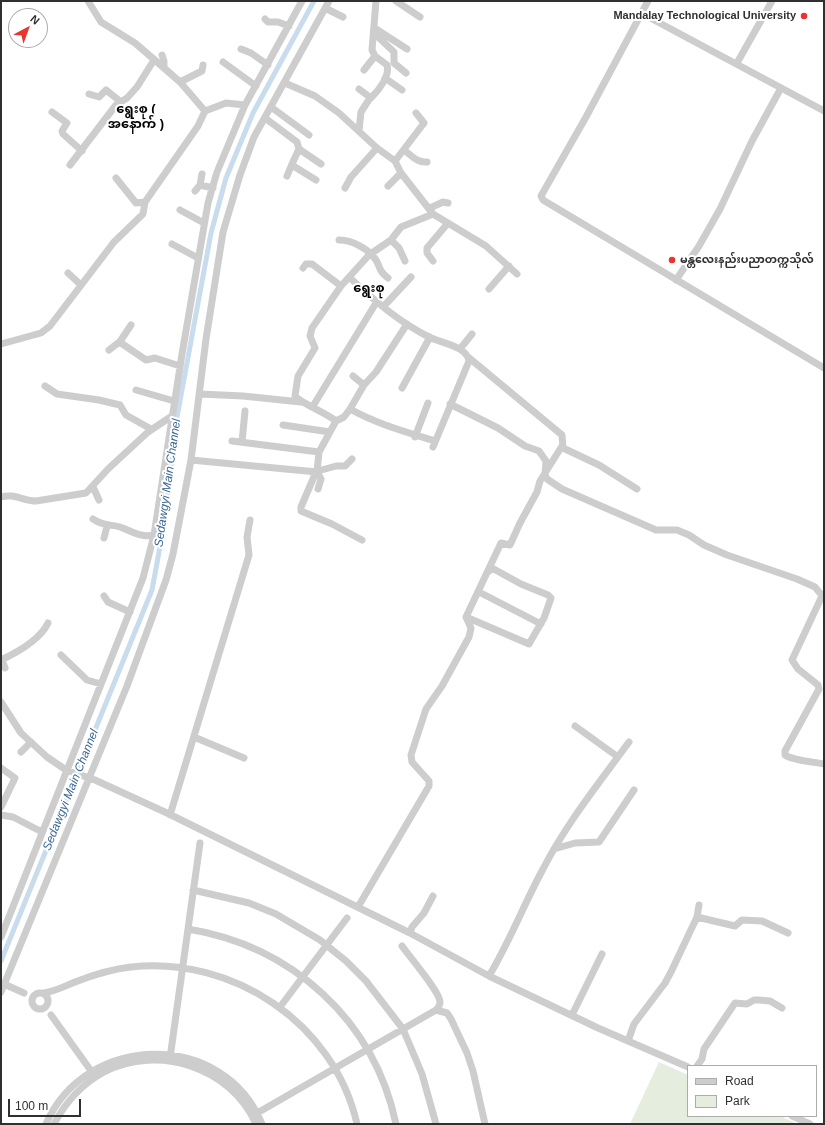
<!DOCTYPE html>
<html>
<head>
<meta charset="utf-8">
<style>
	body { margin:0 }
	#map { position:relative; width:825px; height:1125px; overflow:hidden; background:#fff; font-family:Helvetica,sans-serif }
	canvas { display:block }
	.frame { position:absolute; inset:0; border:2px solid #303030; pointer-events:none }
	.legend { position:absolute; left:687px; top:1065px; width:130px; height:52px; box-sizing:border-box; background:#fff; border:1px solid #acacac; margin:0; padding:5px 7px; list-style:none; font-size:12px; color:#303030 }
	.legend li { display:flex; align-items:center; gap:8px; height:20px }
	.legend b { width:20px; border:1px solid #acacac }
	.north { position:absolute; left:8px; top:8px; width:40px; height:40px; box-sizing:border-box; background:#fff; border:1px solid #acacac; border-radius:50%; rotate:41deg; font-size:11px; font-weight:700; line-height:16px; text-align:center; color:#303030 }
	.north::after { content:''; display:block; margin:auto; width:14px; height:18px; background:#ea352f; clip-path:polygon(50% 0,100% 100%,50% 72%,0 100%) }
	.scale { position:absolute; left:8px; top:1099px; width:73px; height:18px; box-sizing:border-box; border:2px solid #303030; border-top:0; padding-left:5px; font-size:12px; line-height:14px; white-space:nowrap; color:#303030; -webkit-text-stroke:3px #fff; paint-order:stroke }
</style>
</head>
<body>
<div id="map">
<canvas width="825" height="1125"></canvas>
<div class="frame"></div>
<ul class="legend">
<li><b style="height:5px;background:#cdcdcd"></b>Road</li>
<li><b style="height:11px;background:#e4edde"></b>Park</li>
</ul>
<div class="north">N</div>
<div class="scale">100 m</div>
</div>
<script>
const c = document.querySelector('canvas').getContext('2d');
c.lineJoin = 'round';
function fillPath(path, color) { c.fillStyle = color; c.fill(path, 'evenodd'); }
function stroke(path, color, width, dash) { c.strokeStyle = color; c.lineWidth = width; c.lineCap = dash ? 'butt' : 'round'; c.setLineDash(dash || []); c.stroke(path); }
function write(font, color, halo, rows, align = 'center') {
  c.font = font + ' Helvetica,"Noto Sans Myanmar",sans-serif'; c.lineWidth = 4; c.setLineDash([]); c.textBaseline = 'middle'; c.strokeStyle = halo; c.fillStyle = color; for (const [text, x, y, turn = 0] of rows) {
    c.save(); c.translate(x, y); c.rotate((+turn || 0) * Math.PI / 180); c.textAlign = isNaN(turn) ? turn : align; if (halo) c.strokeText(text, 0, 0); c.fillText(text, 0, 0); c.restore();
  }
}
fillPath(new Path2D(`
	M659 1062 688 1075V1116H780L798 1124H630Z`), '#e4edde');
stroke(new Path2D(`
	M1 961 152 590 164 525 177 417 211 233 226 178 253 113 314 1`), '#c9dced', 5);
stroke(new Path2D(`
	M88 1 101 22 135 43 164 68 180 82 205 111 226 103 245 105
	M396 1 420 17
	M648 1 586 117 541 196 543 200 824 368
	M325 8 343 17
	M641 13 824 111
	M265 19 268 22H278L289 26
	M376 29V35L394 52V63L406 73
	M376 29 407 49
	M241 49 251 53 268 65
	M162 55 164 61V68
	M223 62 256 86
	M737 63 772 1
	M364 70 375 56
	M385 78 402 90
	M180 82 202 71 203 65
	M359 89 371 98C379 90 390 76 387 65L375 56 372 50 376 1
	M89 94 99 97 106 90 121 102
	M271 107 309 135
	M52 112 67 123 62 131 63 134 82 151
	M265 118 297 142 299 149 292 164 295 167 316 180
	M359 130 361 112 370 98
	M299 149 321 164
	M404 150C411 155 417 163 427 162
	M395 161 424 123 416 113
	M70 165 116 105 127 98 137 87 154 60
	M202 174 200 185 213 188
	M287 176 292 164
	M116 178 136 203 145 202
	M388 186 401 173
	M345 188 351 177 377 148
	M195 191 200 185
	M430 208 443 202 448 203
	M180 210 204 223
	M433 214 486 246 517 274
	M339 240C352 240 369 249 376 260 381 269 379 271 388 278
	M391 240 399 248 405 261
	M172 244 198 258
	M433 261 427 253V248L448 223
	M303 268 306 264H312L341 286
	M68 273 81 285
	M350 278C375 301 400 323 431 338 443 343 467 347 469 361L433 447
	M676 280 699 246 720 209 752 141 781 88
	M489 289 509 266
	M383 307 411 277
	M119 343 131 325
	M1 344 41 333 50 326 114 242 143 214 145 202 198 126 205 111
	M460 349 472 334
	M109 350 118 343H121L146 360 155 358 180 366
	M468 357 562 435 563 448 599 465 637 489
	M353 376 364 385
	M45 386 57 394 99 400 120 405 126 415 151 429
	M402 388 430 337
	M136 390 174 401
	M200 394 243 396 301 402
	M450 404 498 428 525 446 539 451 546 461 545 475 547 479 562 489 656 530H677L689 535 704 545 727 555 797 579 815 587 824 598
	M313 406 376 303
	M350 409C377 424 406 432 435 441
	M336 421 344 417 350 409 364 385 376 372 407 324
	M283 425 330 432
	M415 437 428 403
	M232 441 319 452
	M242 442 245 411
	M191 460 317 472 319 452 336 421C326 413 299 402 295 396L298 376 315 348 310 336 312 328 341 286 369 255 391 240 401 227 433 214 401 173 395 161 377 148 339 113 315 96 285 83
	M318 471 336 466H345L352 459
	M316 472 301 507V511L332 524 362 540
	M317 472 321 479 318 489
	M93 487 99 500
	M1 497C14 493 23 501 36 501L86 493 108 469 148 432 172 416
	M93 519C102 526 110 524 120 527 132 531 140 538 154 535
	M104 538 107 526
	M479 592 541 624
	M104 596 108 602 130 612
	M822 596 792 660 798 669 818 685 819 689 785 751V755C791 760 814 762 824 764
	M466 617 529 644 544 618 551 598 548 595 521 584 492 568 488 572
	M61 655 87 680 101 684
	M1 660C18 652 40 640 48 623
	M2 660 5 668
	M1 702 21 733 47 757 66 770 95 780 167 813 410 933 489 976 598 1028 688 1067
	M575 726 618 757
	M194 737 244 758
	M21 752 31 742
	M1 768 15 778 1 807
	M1 815 13 817 42 832
	M170 815 249 555 247 537 250 520
	M554 849 575 843 599 842 634 790
	M193 890 249 903 276 914 320 940 346 961 366 981 403 1029 422 1074 436 1124
	M358 907 429 786V781L412 762 411 755 426 709 442 686 469 637 471 628 466 617 501 543 510 545 520 523 537 492 540 481 562 446
	M697 917 735 926 742 920 762 921 788 933
	M188 929C292 946 374 1020 396 1124
	M410 933 412 927 424 913 433 896
	M1 937 143 578 154 535 182 354 208 203 217 172 245 105 302 1
	M489 976C510 941 524 904 543 869 566 824 599 783 629 742
	M4 984 24 993
	M1 992 127 686 166 580 173 554 191 460 206 339 223 232 240 175 254 137 329 1
	M32 1001a8 8 0 1 1 16 0a8 8 0 1 1-16 0Z
	M44 993C56 991 65 986 75 982 93 975 112 969 131 967 233 956 334 1023 357 1124
	M280 1007 347 918
	M436 1010 447 1013 451 1019 467 1053 473 1071 485 1124
	M51 1015 94 1075
	M572 1015 602 954
	M628 1041 634 1024 665 983 671 972 697 917 699 905
	M170 1058 200 843
	M697 1066 702 1059 704 1049 735 1003 747 1004 754 1000H759L770 1001 782 1008
	M252 1116 436 1010C438 1008 440 1006 440 1002 440 992 409 956 402 946
	M792 1116 810 1124
	M46 1124C86 1032 224 1030 262 1124
	M54 1124C65 1103 82 1084 104 1072 158 1044 231 1067 256 1124`), '#cdcdcd', 7);
for (const [x, y, r, color] of [
	[804,16,4,"#ea352f"],
	[672,260,4,"#ea352f"]
]) { const dot = new Path2D(); dot.arc(x, y, r, 0, 2 * Math.PI); c.fillStyle = color; c.fill(dot); stroke(dot, '#fff', 1.5); }
write('bold 11px', '#303030', '#fff', [
	["Mandalay Technological University",796,16],
	["မန္တလေးနည်းပညာတက္ကသိုလ်",680,260,"left"]
], 'right');
write('italic 12px', '#3b6895', '#fff', [
	["Sedawgyi Main Channel",168,483,-82],
	["Sedawgyi Main Channel",71,790,-68]
]);
write('bold 13px', '#000', '#fff', [
	["ရွေးစု (",136,109],
	["အနောက် )",136,124],
	["ရွေးစု",369,288]
]);
</script>
</body>
</html>
